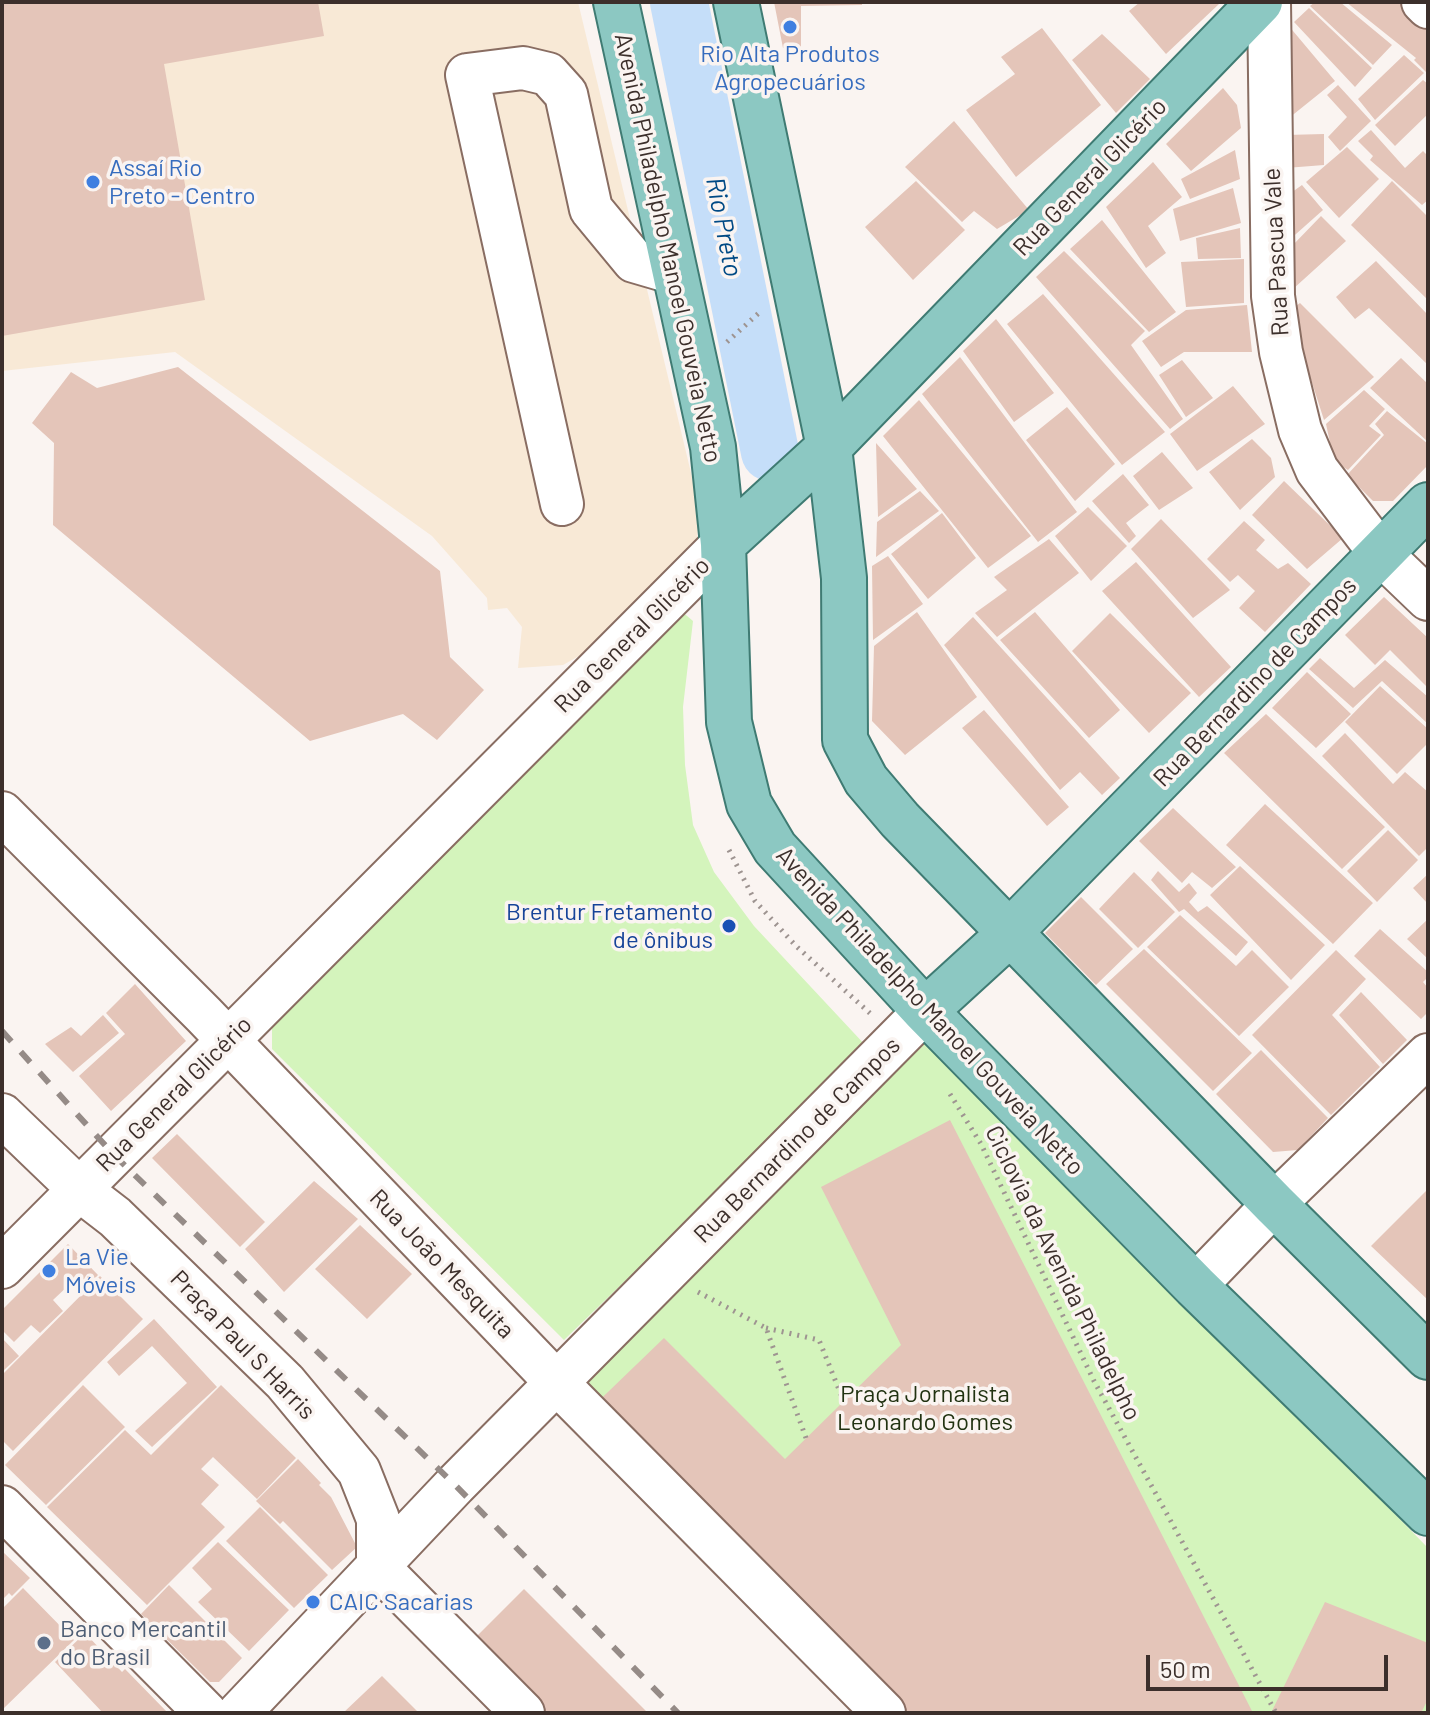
<!DOCTYPE html>
<html>
<head>
<meta charset="utf-8">
<style>
	body { margin:0 }
	#map { position:relative; width:1430px; height:1715px; overflow:hidden; background:#faf4f1; font-family:Barlow,sans-serif }
	canvas { display:block }
	.frame { position:absolute; inset:0; border:4px solid #3c2f2b; pointer-events:none }
	.scale { position:absolute; left:1146px; top:1655px; width:242px; height:36px; box-sizing:border-box; border:4px solid #3c2f2b; border-top:0; padding-left:10px; font-size:24px; line-height:28px; white-space:nowrap; color:#3c2f2b; -webkit-text-stroke:6px #faf4f1; paint-order:stroke }
</style>
</head>
<body>
<div id="map">
<canvas width="1430" height="1715"></canvas>
<div class="frame"></div>
<div class="scale">50 m</div>
</div>
<script>
const c = document.querySelector('canvas').getContext('2d');
c.lineJoin = 'round';
function fillPath(path, color) { c.fillStyle = color; c.fill(path, 'evenodd'); }
function stroke(path, color, width, dash) { c.strokeStyle = color; c.lineWidth = width; c.lineCap = dash ? 'butt' : 'round'; c.setLineDash(dash || []); c.stroke(path); }
function write(font, color, halo, rows, align = 'center') {
  c.font = font + ' Barlow,sans-serif'; c.lineWidth = 7; c.setLineDash([]); c.textBaseline = 'middle'; c.strokeStyle = halo; c.fillStyle = color; for (const [text, x, y, turn = 0] of rows) {
    c.save(); c.translate(x, y); c.rotate((+turn || 0) * Math.PI / 180); c.textAlign = isNaN(turn) ? turn : align; if (halo) c.strokeText(text, 0, 0); c.fillText(text, 0, 0); c.restore();
  }
}
fillPath(new Path2D(`
	M2 2H578L692 477 699 516 697 541 586 652 563 665 518 668 522 627 507 608 488 610 487 598 432 536 175 352 2 371Z`), '#f8e9d6');
fillPath(new Path2D(`
	M680 610 693 621 683 707 685 765 693 825 714 872 754 926 867 1047 564 1340 272 1049V1024Z
	M925 1033 1428 1548V1713H861L554 1412Z`), '#d4f4bc');
stroke(new Path2D(`
	M679 2 770 452`), '#c5def9', 58);
fillPath(new Path2D(`
	M2 2H318L324 36 164 64 205 300 2 336Z
	M774 2H862V5L801 6V47L783 48Z
	M1140 2H1219V4L1166 54 1129 11Z
	M1315 2H1340L1392 45 1373 65 1310 6Z
	M1346 2H1414L1428 29V74L1414 60 1416 58Z
	M1309 8 1372 68 1355 87 1294 22Z
	M1288 25 1335 81 1284 122Z
	M1042 28 1101 105 1016 177 966 110 1015 74 1001 57Z
	M1102 34 1150 79 1116 113 1072 60Z
	M1404 55 1424 73 1375 120 1358 99Z
	M1423 80 1428 84V114L1395 146 1375 125Z
	M1338 85 1371 121 1340 151 1328 137 1347 117 1327 95Z
	M1223 88 1237 105 1241 128 1191 171 1166 144Z
	M954 121 1029 210 997 229 974 211 962 222 905 167Z
	M1371 130 1405 168 1423 151 1428 156V200L1422 205 1370 160 1373 156 1358 141Z
	M1324 134V165L1286 168V135Z
	M1347 147 1379 179 1339 218 1306 182Z
	M1235 150 1240 179 1190 199 1181 179Z
	M1153 162 1182 197 1148 226 1166 253 1146 268 1106 207Z
	M916 181 965 230 913 280 865 227Z
	M1392 181 1428 217V300L1351 225Z
	M1302 185 1323 210 1287 242 1288 195Z
	M1233 188 1241 223 1180 241 1173 209Z
	M1321 216 1346 241 1293 289 1291 247Z
	M1102 220 1176 312 1149 332 1070 249Z
	M1240 228 1241 258 1198 259 1196 238Z
	M1064 251 1145 331 1131 345 1183 419 1170 429 1036 277Z
	M1244 259V303L1186 307 1181 262Z
	M1376 261 1428 315V365L1369 308 1355 319 1336 297Z
	M1043 294 1165 432 1122 465 1007 324Z
	M1300 303 1374 377 1324 420 1289 311Z
	M1247 305 1252 352H1184L1161 367 1142 341 1186 310Z
	M996 319 1054 393 1014 422 963 351Z
	M960 357 1077 512 1038 542 922 394Z
	M1401 358 1428 384V442L1370 388Z
	M1182 360 1213 398 1186 417 1159 375Z
	M178 367 440 571 450 657 484 690 437 740 403 714 310 741 53 525 54 443 32 423 71 372 97 388Z
	M1233 386 1265 424 1197 471 1170 434Z
	M1364 390 1385 409 1369 426 1381 435 1348 470 1334 461 1326 424Z
	M919 400 1031 536 988 568 883 436Z
	M1067 407 1115 464 1075 501 1026 440Z
	M1387 411 1428 444V465L1393 501H1373L1347 475 1384 435 1375 424Z
	M1252 439 1271 458 1275 477 1240 510 1209 472Z
	M876 443 917 489 878 517Z
	M1162 452 1193 488 1159 510 1133 476Z
	M1123 474 1149 505 1126 523 1136 536 1129 543 1092 501Z
	M1284 481 1343 538 1307 569 1252 515Z
	M920 491 939 511 876 557 877 522Z
	M1088 507 1127 546 1091 581 1055 536Z
	M942 513 976 558 928 599 891 554Z
	M1161 519 1230 590 1193 618 1131 549Z
	M1244 521 1265 540 1256 550 1278 569 1288 563 1311 584 1265 632 1239 608 1255 591 1238 575 1230 582 1207 559Z
	M1049 539 1079 573 997 637 975 613 1007 590 994 577Z
	M888 556 923 604 873 640 872 566Z
	M1136 562 1231 667 1199 697 1102 591Z
	M1384 597 1428 638V688L1390 650 1375 665 1345 635Z
	M917 612 977 697 905 755 872 721 874 646Z
	M1035 612 1120 710 1089 738 1000 640Z
	M1110 613 1191 693 1149 733 1072 651Z
	M973 617 1120 778 1102 795 1080 772 1060 790 944 645Z
	M1320 658 1354 688 1385 660 1428 697V724L1382 681 1353 708 1309 669Z
	M1307 672 1351 714 1316 748 1272 708Z
	M1380 686 1428 729V743L1397 774 1345 722Z
	M984 710 1069 807 1047 826 962 728Z
	M1266 714 1385 827 1342 869 1224 753Z
	M1345 733 1393 784 1405 772 1428 792V847L1419 856 1322 756Z
	M1265 804 1373 903 1333 944 1226 845Z
	M1173 808 1236 867 1212 888 1192 872 1182 883 1139 841Z
	M1388 830 1418 860 1377 902 1347 871Z
	M1240 866 1325 945 1291 980 1210 895Z
	M1158 871 1179 892 1189 883 1197 893 1189 902 1198 912 1207 906 1248 942 1236 956 1184 909 1179 912 1151 880Z
	M1134 872 1175 912 1138 948 1099 909Z
	M1428 874V904L1413 888Z
	M1081 897 1133 949 1096 985 1045 933Z
	M1180 915 1236 966 1252 950 1289 987 1239 1036 1147 947Z
	M1428 919V959L1407 939Z
	M1380 929 1428 972V977L1423 982 1428 988V1012L1421 1019 1354 956Z
	M1144 949 1252 1053 1213 1091 1106 984Z
	M1336 950 1366 979 1332 1015 1380 1067 1331 1115 1252 1035Z
	M135 984 186 1041 111 1111 79 1076 125 1034 106 1013Z
	M1361 992 1407 1040 1383 1064 1339 1015Z
	M103 1015 119 1033 73 1072 45 1044 71 1027 81 1036Z
	M1261 1050 1328 1118 1298 1150 1273 1152 1216 1094Z
	M950 1120 1253 1713H875L581 1418 664 1338 785 1459 901 1345 821 1187Z
	M177 1134 265 1222 240 1247 152 1158Z
	M314 1181 358 1219 284 1292 245 1249Z
	M1428 1189V1300L1371 1246Z
	M360 1225 412 1274 367 1319 315 1269Z
	M68 1244 98 1275 80 1294 70 1284 53 1300 63 1311 40 1333 31 1325 14 1342 2 1330V1310Z
	M100 1276 143 1319 13 1451 2 1440V1375Z
	M154 1319 217 1387 152 1447 135 1431 187 1383 152 1346 119 1376 107 1362Z
	M2 1338 19 1356 2 1372Z
	M83 1385 125 1427 46 1505 5 1465Z
	M221 1385 296 1458 257 1499 213 1457 201 1469 219 1485 201 1504 225 1527 147 1605 47 1507 125 1430 151 1455Z
	M298 1459 321 1483 319 1485 331 1497 357 1547 332 1570 283 1521 280 1524 256 1501Z
	M260 1507 328 1575 294 1608 226 1541Z
	M218 1542 289 1610 249 1651 198 1602 212 1589 192 1568Z
	M2 1551 30 1578 12 1596 9 1593 2 1600Z
	M169 1585 242 1658 219 1682H210L141 1614Z
	M23 1588 74 1640 2 1710V1609Z
	M524 1589 648 1713H535L468 1645Z
	M1325 1602 1428 1643V1699L1421 1713H1271Z
	M85 1633 122 1672 125 1669 168 1713H103L55 1662Z
	M382 1676 419 1713H343Z`), '#e4c5b9');
const minor = new Path2D(`
	M1269 2 1273 296 1281 352 1300 430 1317 470 1380 553 1428 599
	M1423 2 1428 7
	M562 504 467 75 523 68 548 74 566 94 591 209 634 261 675 273
	M2 813 204 1015 556 1382 884 1713
	M2 1115 80 1190 115 1217 285 1382 359 1471 378 1519V1567L523 1713
	M2 1267 723 544
	M1195 1286 1274 1204 1428 1055
	M2 1507 206 1713
	M239 1713 455 1485 925 1011`);
const major = new Path2D(`
	M616 2 713 447 723 544 729 722 749 804 775 848 925 1011 1195 1286 1428 1513
	M736 2 829 447 844 578 845 740 866 780 900 820 1274 1204 1428 1357
	M723 544 829 447 1260 2
	M925 1011 994 948 1428 505`);
stroke(minor, '#896d62', 46);
stroke(major, '#3f7b73', 48);
stroke(new Path2D(`
	M727 342 761 311
	M729 850 755 901 796 946 873 1016
	M950 1094 981 1144 1094 1381 1276 1713
	M698 1292 766 1328 806 1438
	M766 1328 819 1340 844 1402`), '#9e9491', 5, [2, 6]);
stroke(minor, '#fff', 42);
stroke(major, '#8cc8c2', 44);
stroke(new Path2D(`
	M2 1031 113 1154 455 1485 678 1713`), '#958b87', 6, [14, 14]);
for (const [x, y, r, color] of [
	[790,27,8,"#3f7fe0"],
	[93,182,8,"#3f7fe0"],
	[729,926,8,"#1a4fb4"],
	[49,1271,8,"#3f7fe0"],
	[313,1602,8,"#3f7fe0"],
	[44,1643,8,"#5c6f8a"]
]) { const dot = new Path2D(); dot.arc(x, y, r, 0, 2 * Math.PI); c.fillStyle = color; c.fill(dot); stroke(dot, '#faf4f1', 3); }
write('24px', '#366cbe', '#faf4f1', [
	["Rio Alta Produtos",790,54,"center"],
	["Agropecuários",790,82,"center"],
	["Assaí Rio",109,168],
	["Preto - Centro",109,196],
	["La Vie",65,1257],
	["Móveis",65,1285],
	["CAIC Sacarias",329,1602]
], 'left');
write('24px', '#3c2f2b', '#faf4f1', [
	["Rua General Glicério",1090,177,-46],
	["Avenida Philadelpho Manoel Gouveia Netto",668,248,78],
	["Rua Pascua Vale",1276,252,-93],
	["Rua General Glicério",632,635,-45],
	["Rua Bernardino de Campos",1255,682,-46],
	["Avenida Philadelpho Manoel Gouveia Netto",930,1011,47],
	["Rua General Glicério",174,1094,-45],
	["Rua Bernardino de Campos",797,1140,-45],
	["Rua João Mesquita",442,1264,46],
	["Ciclovia da Avenida Philadelpho",1063,1273,64],
	["Praça Paul S Harris",243,1345,46]
]);
write('24px', '#164399', '#faf4f1', [
	["Brentur Fretamento",713,912],
	["de ônibus",713,940]
], 'right');
write('24px', '#213211', '#faf4f1', [
	["Praça Jornalista",925,1394],
	["Leonardo Gomes",925,1422]
]);
write('24px', '#4e5e75', '#faf4f1', [
	["Banco Mercantil",60,1629],
	["do Brasil",60,1657]
], 'left');
write('italic 26px', '#004a85', '#faf4f1', [
	["Rio Preto",724,227,79]
]);
</script>
</body>
</html>
